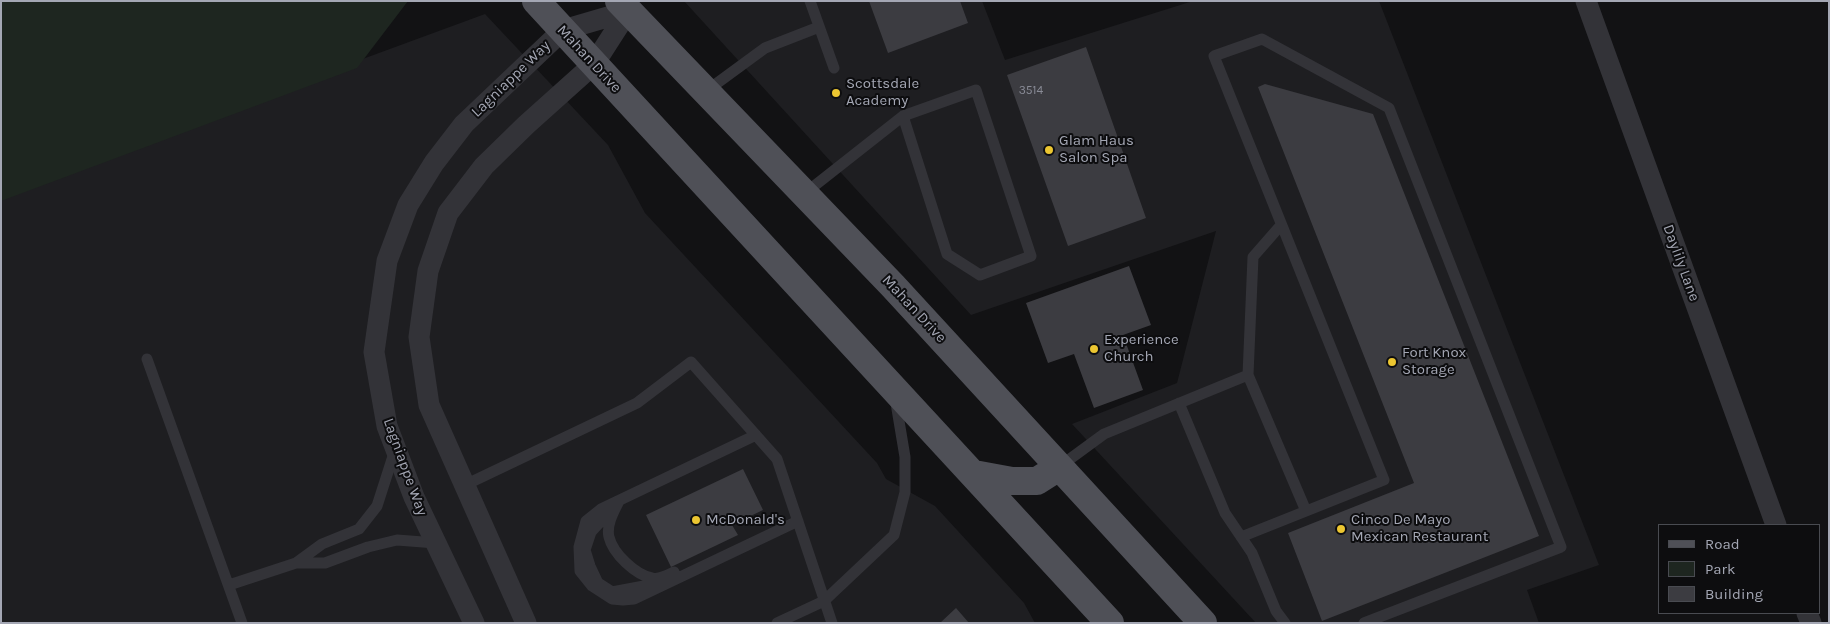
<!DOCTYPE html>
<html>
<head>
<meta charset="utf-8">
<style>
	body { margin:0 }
	#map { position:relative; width:1830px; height:624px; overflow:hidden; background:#121214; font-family:Karla,sans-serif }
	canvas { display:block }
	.frame { position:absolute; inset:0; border:2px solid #a4a7b4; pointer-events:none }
	.legend { position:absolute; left:1658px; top:524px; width:162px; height:90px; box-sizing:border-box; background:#0d0d0f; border:1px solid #494b51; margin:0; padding:6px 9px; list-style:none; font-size:15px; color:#a4a7b4 }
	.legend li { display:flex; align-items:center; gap:10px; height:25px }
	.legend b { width:25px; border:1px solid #494b51 }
</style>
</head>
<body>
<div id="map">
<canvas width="1830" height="624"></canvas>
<div class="frame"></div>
<ul class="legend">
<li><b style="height:6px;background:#4f5057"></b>Road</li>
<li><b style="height:14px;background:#1e2620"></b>Park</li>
<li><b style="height:14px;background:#3c3c41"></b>Building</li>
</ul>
</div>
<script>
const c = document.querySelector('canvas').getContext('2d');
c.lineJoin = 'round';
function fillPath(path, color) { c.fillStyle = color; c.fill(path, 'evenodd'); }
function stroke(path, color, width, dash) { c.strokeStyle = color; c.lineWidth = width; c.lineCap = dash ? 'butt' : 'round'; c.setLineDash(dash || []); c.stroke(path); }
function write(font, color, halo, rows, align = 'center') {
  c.font = font + ' Karla,sans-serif'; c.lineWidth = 4; c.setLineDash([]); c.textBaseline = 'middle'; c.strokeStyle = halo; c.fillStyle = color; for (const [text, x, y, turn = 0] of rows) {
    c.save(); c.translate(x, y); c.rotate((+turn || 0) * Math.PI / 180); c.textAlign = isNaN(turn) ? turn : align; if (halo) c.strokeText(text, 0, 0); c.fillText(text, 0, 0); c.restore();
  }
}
fillPath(new Path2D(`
	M684 1H982L1005 60 1193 1H1379L1599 565 1527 590 1539 623H1256L1072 424 1177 383 1216 231 971 315Z
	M485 14 608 145 645 213 877 463 886 479 935 506 1024 603 1035 623H1V192Z`), '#1e1e21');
fillPath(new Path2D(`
	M1 1H408L357 68 1 201Z`), '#1e2620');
fillPath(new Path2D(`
	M869 1H960L968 23 888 53Z
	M1086 47 1146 218 1068 246 1007 75Z
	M1265 84 1373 114 1539 536 1322 621 1288 533 1414 483 1258 87Z
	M1129 266 1151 325 1123 335 1143 390 1094 408 1074 354 1048 363 1026 303Z
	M743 469 763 510 732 525 738 535 671 567 646 515Z
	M956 608 969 623H940Z`), '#3c3c41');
stroke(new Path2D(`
	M810 1 834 68
	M705 92 765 48 819 27
	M804 194 903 116 976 90 1031 256 980 275 947 254 903 116
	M1281 225 1253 257 1248 375 1306 511
	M147 359 242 623
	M1179 403 1225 513 1252 553 1276 611 1285 623
	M756 435 601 509 586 521 579 547 580 571 592 586 612 599 623 600 634 599 798 521
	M1059 467 1104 434 1248 375
	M465 485 637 403 691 362 777 459 832 623
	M619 501C614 511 606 525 609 537 613 554 636 575 652 578 659 580 668 575 674 572
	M613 508 591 532 585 550 590 566 598 583 612 592 644 586 656 581
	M1241 537 1384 480 1214 56 1262 39 1389 108 1561 547 1364 623
	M296 563 322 544 359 529 377 506 395 450
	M229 585 296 563H325L368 547 397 540 436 543
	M777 623 824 601 894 535 905 492V457L895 397`), '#333338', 11);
stroke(new Path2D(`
	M1586 1 1776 525
	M1807 613 1811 623
	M474 623 414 497 387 426 374 352 387 261 408 205 434 163 464 124 563 30 628 11
	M526 623 429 405 419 337 428 271 448 213 484 166 526 125 594 64 628 11`), '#333338', 21);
stroke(new Path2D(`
	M536 1 1110 623
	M619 1 893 286 1203 623
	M974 474 1012 481H1037L1059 467`), '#4f5057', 28);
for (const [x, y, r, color] of [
	[836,93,5,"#ecc631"],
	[1049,150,5,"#ecc631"],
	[1094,349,5,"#ecc631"],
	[1392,362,5,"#ecc631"],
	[696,520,5,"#ecc631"],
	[1341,529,5,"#ecc631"]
]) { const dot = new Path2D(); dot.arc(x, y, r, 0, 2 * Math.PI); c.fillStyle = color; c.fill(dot); stroke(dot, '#0d0d0f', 2); }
write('12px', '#8a8c97', null, [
	["3514",1031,91]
]);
write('15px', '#a4a7b4', '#0d0d0f', [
	["Mahan Drive",589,59,47],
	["Lagniappe Way",511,79,-44],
	["Daylily Lane",1681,263,70],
	["Mahan Drive",914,309,47],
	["Lagniappe Way",405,467,70]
]);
write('15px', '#a4a7b4', '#0d0d0f', [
	["Scottsdale",846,84],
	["Academy",846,101],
	["Glam Haus",1059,141],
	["Salon Spa",1059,158],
	["Experience",1104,340],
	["Church",1104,357],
	["Fort Knox",1402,353],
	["Storage",1402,370],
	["McDonald's",706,520],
	["Cinco De Mayo",1351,520],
	["Mexican Restaurant",1351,537]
], 'left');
</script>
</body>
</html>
